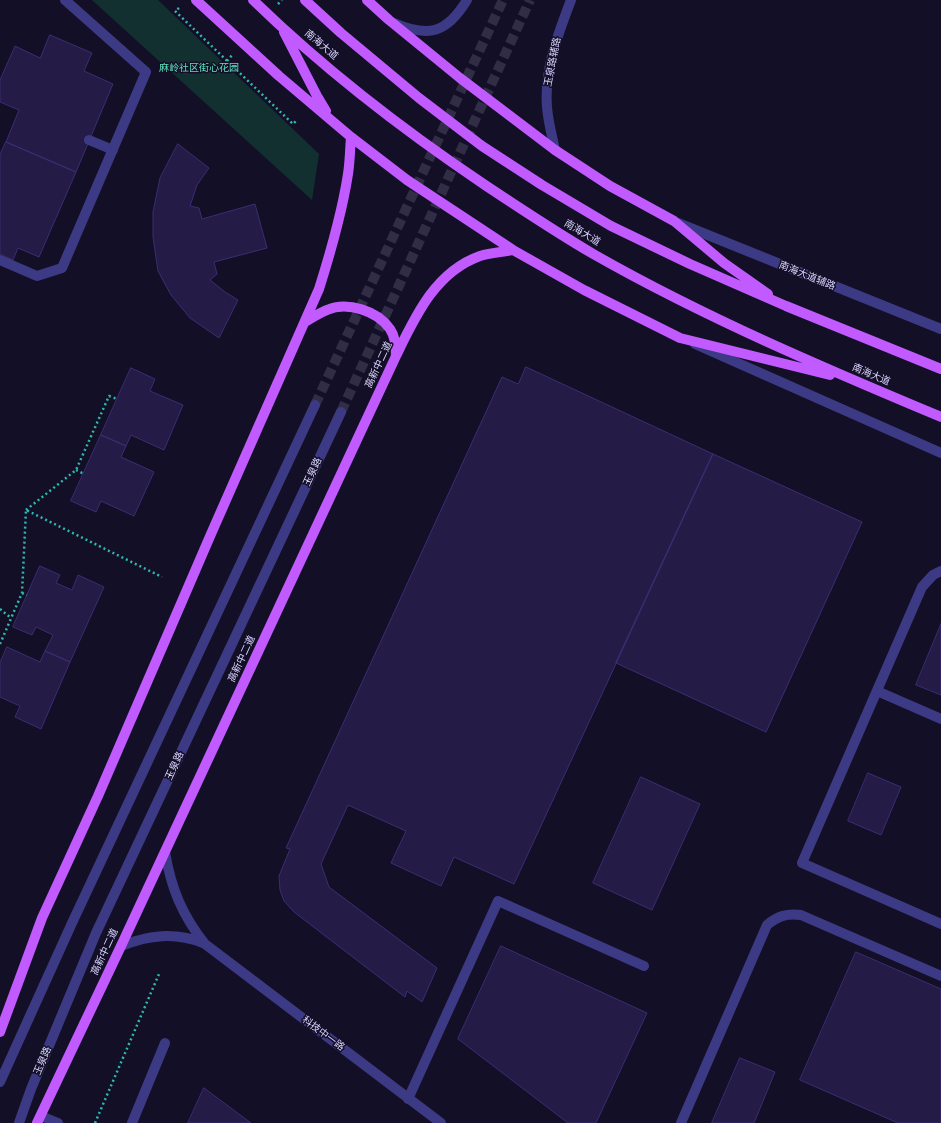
<!DOCTYPE html>
<html>
<head>
<meta charset="utf-8">
<style>
	body { margin:0 }
	canvas { display:block; background:#130f26 }
</style>
</head>
<body>
<canvas width="941" height="1123"></canvas>
<script>
const c = document.querySelector('canvas').getContext('2d');
c.lineJoin = 'round';
function fillPath(path, color) { c.fillStyle = color; c.fill(path, 'evenodd'); }
function stroke(path, color, width, dash) { c.strokeStyle = color; c.lineWidth = width; c.lineCap = dash ? 'butt' : 'round'; c.setLineDash(dash || []); c.stroke(path); }
function write(font, color, halo, rows, align = 'center') {
  c.font = font + ' Signika,"Noto Sans SC",sans-serif'; c.lineWidth = 3; c.setLineDash([]); c.textBaseline = 'middle'; c.strokeStyle = halo; c.fillStyle = color; for (const [text, x, y, turn = 0] of rows) {
    c.save(); c.translate(x, y); c.rotate((+turn || 0) * Math.PI / 180); c.textAlign = isNaN(turn) ? turn : align; if (halo) c.strokeText(text, 0, 0); c.fillText(text, 0, 0); c.restore();
  }
}
fillPath(new Path2D(`
	M92 0H158L319 154 312 200Z`), '#12302f');
const building = new Path2D(`
	M50 35 92 53 84 71 113 84 76 172 6 142 19 110 0 102V80L15 46 40 58Z
	M6 142 76 172 39 257 18 248 13 260 0 254V155Z
	M178 144 209 168 197 185 190 206 199 208 202 219 255 204 267 248 214 262 217 274 210 280 225 292 238 300 219 338 190 318 171 295 158 271 153 237V212L160 178Z
	M526 367 713 454 514 884 454 857 441 886 391 863 406 831 348 805 321 864 329 887 437 968 422 1002 407 991 405 997 294 912 284 901 280 890 279 876 290 849 286 848 502 377 518 384Z
	M131 368 155 379 150 391 183 405 164 450 131 435 126 446 101 435Z
	M101 435 126 446 121 457 154 472 134 516 101 501 96 512 71 501Z
	M713 454 862 522 766 732 616 663Z
	M40 566 60 575 56 583 72 590 78 575 104 587 70 662 45 651 53 635 36 627 32 635 13 627Z
	M941 624V695L916 685Z
	M7 647 40 662 45 651 70 662 41 729 15 717 20 706 0 697V663Z
	M868 773 901 787 881 835 848 821Z
	M641 777 700 804 652 910 593 883Z
	M501 946 647 1013 596 1123H568L458 1039Z
	M856 952 941 989V1123H898L800 1080Z
	M740 1058 775 1072 754 1123H712Z
	M204 1088 251 1123H188Z`);
fillPath(building, '#241b47');
stroke(building, '#3b2d73', 1);
stroke(new Path2D(`
	M315 405 503 0
	M341 412 530 0`), '#312d47', 10, [10, 5]);
stroke(new Path2D(`
	M278 4 282 0
	M179 8 175 11 293 124 296 121
	M227 61 233 54
	M76 470 84 474
	M26 510 76 470 109 396 117 399
	M22 593 27 595
	M0 609 11 618
	M0 644 22 593 26 510 162 577
	M95 1123 159 974`), '#2fb8b0', 2.5, [2, 3]);
stroke(new Path2D(`
	M394 23C429 38 447 33 467 0
	M89 140 113 150
	M555 150C552 136 548 121 547 107 544 70 558 34 571 0
	M678 223 941 329
	M0 260 37 276 62 268 146 72 65 0
	M695 344 941 453
	M941 571 933 575 922 587 802 863 941 924
	M877 691 941 719
	M165 852C171 888 182 915 205 944L441 1123
	M121 946C149 935 175 932 203 943
	M0 1082 72 923 315 405
	M408 1099 498 901 644 966
	M41 1116 58 1123
	M19 1123 31 1089 96 933 341 412
	M132 1123 165 1043
	M681 1123 767 925C778 916 787 913 801 915L941 976`), '#3d3a85', 10);
stroke(new Path2D(`
	M196 0 279 76 351 137 407 180 513 250 584 290 680 338 830 375
	M253 0C324 69 403 130 485 185 521 209 557 233 595 255 706 318 824 368 941 417
	M305 0 341 33 419 98 482 146 542 185 611 226 690 264 786 306 941 369
	M367 0 389 20 460 78 555 150 610 186 674 221 724 263 768 294
	M284 32 317 96 326 111
	M305 322C312 318 319 313 327 310 347 301 378 311 390 329 395 336 396 348 396 356
	M0 1032 42 918 98 796 211 534 319 289C331 251 342 213 348 174 350 161 350 149 351 137
	M37 1123 121 946 396 356C415 317 435 272 480 256 490 253 502 252 513 250`), '#c25bff', 10);
write('10px', '#d9d4ff', '#130f26', [
	["南海大道",321,45,40],
	["玉泉路辅路",553,62,-79],
	["南海大道",582,233,31],
	["南海大道辅路",807,276,22],
	["高新中二道",379,365,-65],
	["南海大道",871,375,23],
	["玉泉路",313,472,-65],
	["高新中二道",242,659,-65],
	["玉泉路",175,766,-65],
	["高新中二道",105,952,-65],
	["科技中一路",323,1034,37],
	["玉泉路",43,1061,-67]
]);
write('10px', '#5fe0c0', '#130f26', [
	["麻岭社区街心花园",199,68]
]);
</script>
</body>
</html>
